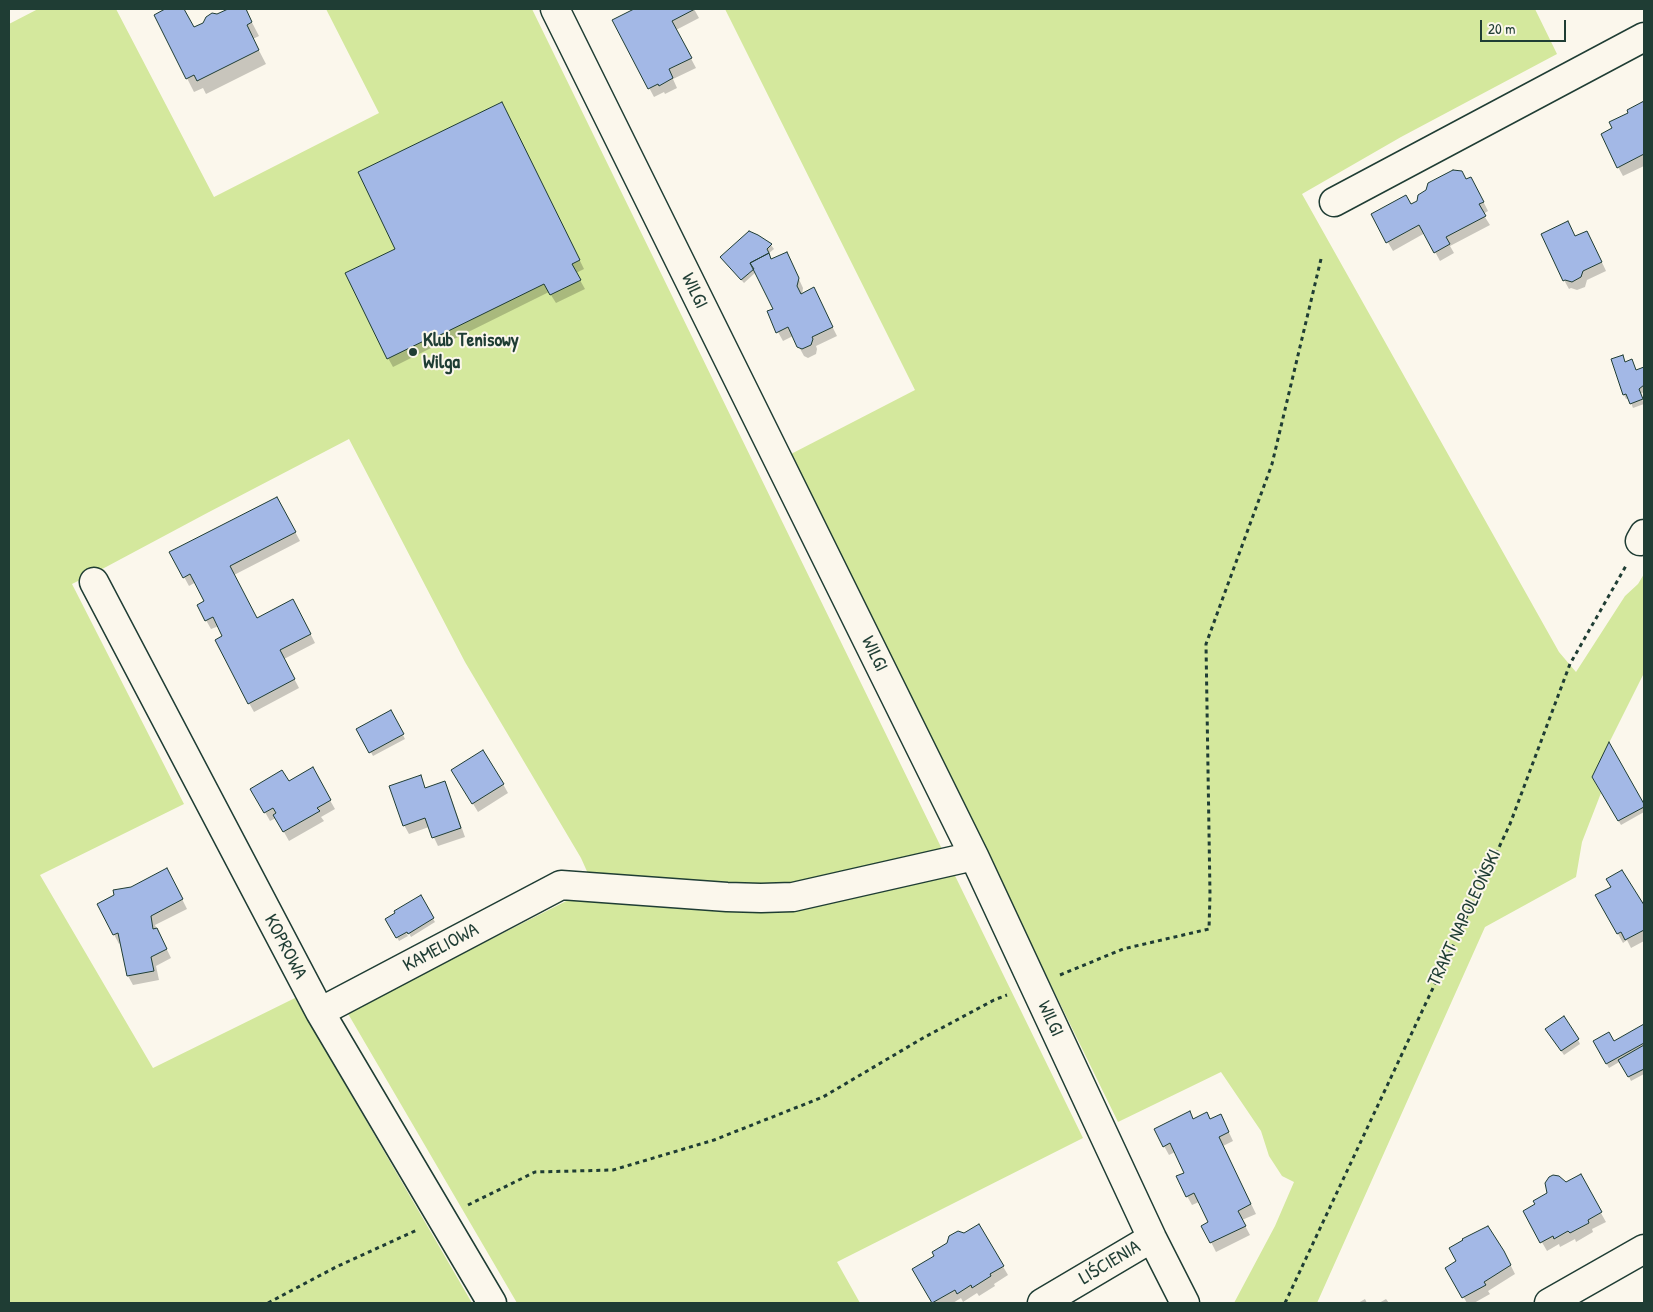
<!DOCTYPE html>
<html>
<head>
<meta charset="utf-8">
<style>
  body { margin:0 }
  #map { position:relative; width:1653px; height:1312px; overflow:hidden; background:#fbf7ec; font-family:"Patrick Hand",sans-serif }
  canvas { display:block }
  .frame { position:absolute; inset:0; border:10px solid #1f3d34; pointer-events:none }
  .scale { position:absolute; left:1480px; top:20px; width:86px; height:22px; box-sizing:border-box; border:2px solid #1f3d34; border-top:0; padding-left:6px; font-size:15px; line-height:18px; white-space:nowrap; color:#1f3d34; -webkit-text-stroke:4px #fbf7ec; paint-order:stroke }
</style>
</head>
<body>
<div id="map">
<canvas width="1653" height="1312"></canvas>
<div class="frame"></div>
<div class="scale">20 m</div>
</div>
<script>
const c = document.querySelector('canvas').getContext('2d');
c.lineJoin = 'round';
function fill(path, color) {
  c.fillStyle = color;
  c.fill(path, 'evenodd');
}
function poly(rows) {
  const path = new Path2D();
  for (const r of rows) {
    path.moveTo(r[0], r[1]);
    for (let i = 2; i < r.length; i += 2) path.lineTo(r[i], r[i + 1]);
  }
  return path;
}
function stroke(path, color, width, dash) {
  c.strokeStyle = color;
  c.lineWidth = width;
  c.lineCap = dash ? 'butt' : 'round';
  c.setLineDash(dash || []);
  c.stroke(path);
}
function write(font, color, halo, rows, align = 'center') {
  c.font = font + ' "Patrick Hand",sans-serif';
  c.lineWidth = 4;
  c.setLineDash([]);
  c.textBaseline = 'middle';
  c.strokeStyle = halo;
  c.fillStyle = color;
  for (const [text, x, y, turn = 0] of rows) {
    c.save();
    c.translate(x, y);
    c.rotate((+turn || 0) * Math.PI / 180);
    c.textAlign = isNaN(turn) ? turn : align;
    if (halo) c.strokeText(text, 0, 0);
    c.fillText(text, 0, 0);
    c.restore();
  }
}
fill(poly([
  [38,9,116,9,214,197,379,113,326,9,532,9,1083,1138,837,1262,860,1303,517,1303,347,1012,594,887,581,858,465,662,349,439,209,512,106,567,72,584,184,804,40,875,153,1068,295,998,472,1303,9,1303,9,24],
  [725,9,1535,9,1557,54,1401,137,1302,194,1559,652,1576,672,1625,596,1638,584,1644,574,1644,673,1592,777,1601,793,1582,842,1576,877,1485,927,1317,1303,1234,1303,1275,1226,1294,1182,1282,1176,1269,1156,1261,1131,1221,1072,1118,1122,791,454,915,390]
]), '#d4e89d');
fill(poly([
  [168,9,183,9,194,28,230,9,245,9,259,36,253,39,266,64,206,94,203,88,194,92,155,15],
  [637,9,694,9,699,18,676,30,696,68,673,79,677,88,665,94,664,92,654,97,613,20],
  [1644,103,1644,166,1623,176,1618,167,1630,113,1628,110],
  [507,112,584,269,576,273,585,289,556,303,549,292,440,346,439,344,393,367,388,358,397,250],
  [1466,181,1476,187,1488,211,1483,214,1490,225,1450,246,1454,253,1440,261,1425,233,1393,251,1372,215,1411,206],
  [758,236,771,245,774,249,768,254,771,260,791,262,803,288,802,295,818,298,837,336,816,346,817,349,816,354,808,358,804,356,793,336,783,341,778,332,774,309,756,272,744,283,724,261],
  [1576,238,1592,241,1606,271,1587,280,1585,287,1577,290,1571,288,1569,289,1564,280],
  [1622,357,1625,363,1636,371,1644,369,1644,392,1640,394,1644,404,1633,408,1629,398,1626,399,1624,395],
  [282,507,300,541,234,575,257,619,298,609,315,643,284,659,299,688,254,712,249,703,219,626,211,629,198,606,206,602,196,582,189,586,171,553],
  [391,712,405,739,373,756,358,729],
  [1609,745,1644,807,1644,812,1621,825,1593,777],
  [312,769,335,809,321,817,324,821,289,841,276,818,270,821,252,789,288,783],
  [420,777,426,789,444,783,449,792,465,837,438,846,429,827,409,834,404,825],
  [458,779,503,784,508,793,478,812],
  [1622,871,1644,908,1644,941,1631,948,1627,940,1623,943,1597,896,1613,887],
  [172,879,187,909,155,925,171,958,156,966,159,980,133,985,128,976,121,942,119,944,99,905],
  [420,897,435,922,411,937,406,928,404,929,408,936,399,941,387,919],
  [1644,1025,1644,1074,1631,1081,1621,1061,1609,1068,1594,1041,1613,1043],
  [1549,1033,1578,1040,1580,1044,1564,1055],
  [1190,1113,1194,1120,1210,1120,1225,1124,1233,1141,1223,1146,1256,1214,1242,1220,1250,1235,1216,1252,1203,1226,1210,1223,1199,1202,1192,1205,1187,1196,1186,1173,1175,1152,1169,1155,1164,1146],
  [1580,1176,1606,1222,1592,1229,1593,1232,1576,1242,1575,1239,1560,1247,1559,1244,1547,1251,1524,1211],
  [979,1226,1008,1275,994,1284,995,1286,979,1296,977,1293,963,1302,961,1298,953,1303,934,1303,914,1270,936,1257,965,1235],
  [1509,1262,1515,1274,1488,1291,1490,1294,1474,1303,1467,1303,1446,1268],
  [1365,1299,1367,1303,1358,1303],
  [1386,1299,1389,1303,1379,1303]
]), '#0003');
const building = poly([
  [165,9,184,9,194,27,203,23,206,17,212,13,217,14,228,9,246,9,252,22,247,25,259,50,197,81,194,75,186,79,154,15,165,9],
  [634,9,695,9,672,21,692,58,669,69,673,78,659,86,658,84,648,89,612,20,634,9],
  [1644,101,1644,154,1617,168,1601,134,1612,128,1609,122,1628,113,1627,110,1644,101],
  [502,102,580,260,572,264,581,280,550,295,544,284,434,338,434,336,387,359,345,273,395,249,358,172,502,102],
  [1453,170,1462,171,1466,179,1471,177,1484,202,1479,204,1486,216,1446,237,1450,244,1434,253,1419,225,1386,243,1371,214,1406,195,1411,204,1417,201,1418,195,1426,190,1428,183,1453,170],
  [1568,221,1575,236,1587,231,1602,262,1583,271,1581,277,1572,282,1565,280,1563,281,1541,234,1568,221],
  [749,231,758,235,772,244,767,249,769,253,750,263,754,269,741,280,720,257,749,231],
  [787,252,799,278,797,286,801,294,814,287,833,327,812,337,813,339,811,345,802,349,797,347,788,327,776,333,767,311,773,309,750,263,769,253,771,259,787,252],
  [1623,355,1625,362,1632,359,1636,370,1644,367,1644,385,1639,389,1643,399,1630,404,1626,394,1623,395,1611,359,1623,355],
  [277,497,296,532,230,566,257,618,293,599,311,634,280,650,295,679,248,704,215,640,222,636,213,617,205,621,197,605,204,601,190,574,183,578,169,552,277,497],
  [391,710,404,734,369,753,356,729,391,710],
  [1609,742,1644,804,1644,807,1618,821,1592,777,1609,742],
  [483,750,504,784,472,804,451,770,483,750],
  [313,767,331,800,317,808,320,811,283,832,273,815,276,813,273,808,264,813,250,789,282,770,289,781,313,767],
  [421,775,425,788,445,781,461,828,432,838,425,818,403,826,389,786,421,775],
  [167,868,183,899,151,916,153,929,157,928,167,949,151,957,154,971,127,976,118,933,113,935,97,904,114,895,113,890,131,887,167,868],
  [1622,870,1644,905,1644,930,1625,940,1621,932,1617,934,1595,895,1611,887,1606,879,1622,870],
  [421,895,434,918,408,934,407,932,396,938,385,919,395,913,394,911,421,895],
  [1564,1016,1579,1039,1561,1051,1545,1029,1564,1016],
  [1644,1024,1644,1043,1606,1064,1593,1041,1609,1032,1614,1041,1644,1024],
  [1644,1045,1644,1069,1628,1077,1618,1060,1644,1045],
  [1190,1111,1193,1119,1207,1112,1210,1119,1221,1114,1229,1132,1219,1137,1251,1204,1238,1211,1246,1226,1210,1243,1201,1226,1208,1222,1194,1193,1186,1197,1176,1176,1184,1173,1170,1143,1163,1147,1154,1129,1190,1111],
  [1581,1174,1602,1212,1588,1220,1589,1223,1570,1233,1568,1231,1554,1239,1553,1236,1540,1243,1523,1211,1535,1204,1533,1201,1547,1193,1545,1183,1549,1177,1553,1175,1559,1176,1566,1182,1581,1174],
  [979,1224,1004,1266,990,1274,991,1276,972,1288,971,1285,957,1294,955,1290,932,1303,912,1269,934,1256,932,1252,947,1243,949,1236,958,1231,964,1233,979,1224],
  [1488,1226,1504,1251,1511,1265,1484,1282,1486,1285,1462,1298,1445,1268,1456,1261,1449,1248,1463,1240,1462,1239,1488,1226]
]);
fill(building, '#a3b8e6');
stroke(building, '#1f3d34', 1);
const minor = poly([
  [555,9,974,856,1152,1238,1185,1303],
  [1334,202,1644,37],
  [1640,541,1644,534],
  [94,582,320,1012,492,1303],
  [320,1012,561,885,727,897,761,898,793,897,974,856],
  [1042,1303,1152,1238],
  [1549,1303,1644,1249]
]);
stroke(minor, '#1f3d34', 31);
stroke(poly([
  [1060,975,1123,949,1209,929,1210,895,1206,644,1272,464,1321,259],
  [468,1205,535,1172,613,1170,714,1140,823,1097,923,1038,994,1000,1007,995],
  [268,1303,336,1267,417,1230],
  [1285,1303,1510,824,1570,664,1627,564]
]), '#1f3d34', 3, [4, 4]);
stroke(minor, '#fbf7ec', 28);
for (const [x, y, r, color] of [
  [413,352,5,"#1f3d34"]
]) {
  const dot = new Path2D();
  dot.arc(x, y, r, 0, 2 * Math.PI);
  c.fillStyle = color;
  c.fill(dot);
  stroke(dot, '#fbf7ec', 2);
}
write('19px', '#1f3d34', '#fbf7ec', [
  ["WILGI",694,291,64],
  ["WILGI",874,654,64],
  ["TRAKT NAPOLEOŃSKI",1465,918,-65],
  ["KOPROWA",285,947,62],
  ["KAMELIOWA",441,948,-28],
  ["WILGI",1050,1019,65],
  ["LIŚCIENIA",1110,1263,-31]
]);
write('bold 19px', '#1f3d34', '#fbf7ec', [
  ["Klub Tenisowy",423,341],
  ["Wilga",423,363]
], 'left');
</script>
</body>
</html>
